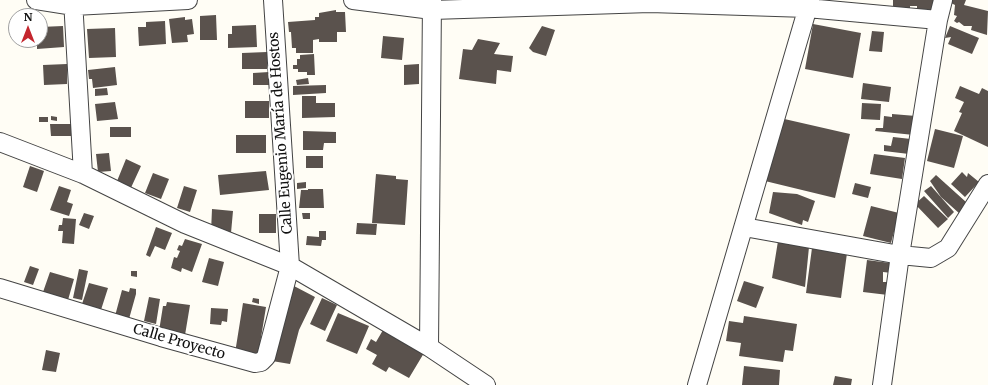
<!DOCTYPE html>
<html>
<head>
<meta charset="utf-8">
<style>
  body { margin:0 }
  #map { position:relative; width:988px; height:385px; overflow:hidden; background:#fffdf5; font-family:Merriweather,serif }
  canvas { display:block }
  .north { position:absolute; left:8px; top:8px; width:40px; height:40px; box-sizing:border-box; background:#fff; border:1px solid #a0a0a0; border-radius:50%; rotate:0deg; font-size:11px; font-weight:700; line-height:16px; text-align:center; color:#111 }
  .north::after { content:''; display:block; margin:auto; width:14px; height:18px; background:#c4262e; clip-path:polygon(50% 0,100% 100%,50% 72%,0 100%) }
</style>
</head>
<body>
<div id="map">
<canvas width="988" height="385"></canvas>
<div class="north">N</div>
</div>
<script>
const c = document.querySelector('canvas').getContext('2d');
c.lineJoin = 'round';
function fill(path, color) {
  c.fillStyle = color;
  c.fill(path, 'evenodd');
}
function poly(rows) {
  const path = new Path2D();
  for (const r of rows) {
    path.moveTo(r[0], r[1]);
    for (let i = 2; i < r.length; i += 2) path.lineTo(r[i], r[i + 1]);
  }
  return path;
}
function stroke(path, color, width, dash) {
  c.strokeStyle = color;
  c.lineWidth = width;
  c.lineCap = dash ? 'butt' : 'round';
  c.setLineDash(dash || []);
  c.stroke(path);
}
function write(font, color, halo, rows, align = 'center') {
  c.font = font + ' Merriweather,serif';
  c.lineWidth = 4;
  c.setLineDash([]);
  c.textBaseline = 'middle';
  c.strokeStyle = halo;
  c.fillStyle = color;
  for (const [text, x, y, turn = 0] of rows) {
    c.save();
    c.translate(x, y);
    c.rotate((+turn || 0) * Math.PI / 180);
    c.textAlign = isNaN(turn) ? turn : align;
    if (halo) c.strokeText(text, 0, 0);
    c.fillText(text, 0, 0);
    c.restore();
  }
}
fill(poly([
  [893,0,938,0,933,13,917,13,917,6,910,6,910,11,893,11],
  [952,0,966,0,964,5,988,11,987,35,971,30,972,26,964,26,959,22,957,23,954,21,957,16,954,15,955,5,951,3],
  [336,10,336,12,345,12,346,32,337,32,337,42,319,42,319,39,313,40,313,53,296,53,296,48,292,48,291,32,289,32,288,22,315,20,315,17,319,17,319,13],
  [25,13,37,14,37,16,25,16],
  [216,15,217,40,200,40,200,16],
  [185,17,185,20,192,19,194,34,187,35,188,42,172,43,169,19],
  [165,21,166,44,139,46,138,27,146,27,146,22],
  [813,24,861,33,853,78,805,69],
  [256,25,257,47,228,48,228,34,232,34,232,26],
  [63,26,64,47,37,49,37,40,40,40,40,27],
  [542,26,555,30,546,56,533,52,529,48],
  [950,26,979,38,972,54,948,44,951,37,945,38],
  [115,28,116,57,89,58,87,29],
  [872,31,884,32,882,52,869,51],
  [383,36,404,38,402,60,381,58],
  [478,39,500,43,494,54,513,56,511,72,497,70,496,84,459,79,463,49,472,50],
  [267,52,267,69,242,69,242,53],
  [314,54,315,75,307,75,307,72,298,72,298,69,293,69,293,65,297,65,297,59,300,59,300,55],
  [67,64,67,84,44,85,43,65],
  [419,64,419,84,404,85,404,65],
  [115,67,117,85,93,88,92,79,89,79,88,70],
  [269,72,270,85,253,85,253,73],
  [308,78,309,84,297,85,296,80],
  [863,83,891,87,889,102,861,99],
  [326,85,326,93,293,95,293,86],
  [960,86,979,94,982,88,988,91,988,147,954,131,962,113,959,112,964,102,955,98],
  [107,88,108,95,95,96,95,89],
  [302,96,316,96,316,103,335,103,335,117,302,118],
  [245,101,269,101,269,118,245,118],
  [115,102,118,119,97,121,95,104],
  [862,103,881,104,880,120,861,119],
  [892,114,916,116,914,135,875,131,876,128,883,128,884,116,892,117],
  [51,116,57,117,57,121,51,120],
  [39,117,48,117,48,122,39,122],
  [780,118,850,134,835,198,765,181],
  [50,124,74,124,74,136,51,136],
  [110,127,131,127,131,137,110,137],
  [935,129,963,136,954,168,927,161],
  [303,131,336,132,336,143,324,143,323,150,303,150],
  [236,135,266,135,266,153,236,153],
  [893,137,911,139,909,154,884,151,884,145,891,146],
  [109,153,111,171,98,172,96,154],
  [874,154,905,158,902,179,870,174],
  [306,156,323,156,323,168,306,168],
  [126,159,141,166,129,192,115,186],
  [30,166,44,171,37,192,23,187],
  [266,171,269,190,220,195,218,175],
  [962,172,967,177,968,173,979,182,965,197,951,184],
  [153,173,169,179,161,199,145,193],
  [376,174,396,176,396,179,408,180,405,225,372,223],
  [936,175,966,202,960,214,941,197,930,181],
  [306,182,306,188,297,189,297,183],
  [855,183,871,187,868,198,852,194],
  [59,186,71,190,67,202,73,204,69,216,50,210],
  [184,186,197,190,190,212,177,208],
  [931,186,954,212,948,218,924,191],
  [308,189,323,189,324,208,299,208,301,190,308,190],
  [773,192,797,194,815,201,808,222,803,220,802,225,769,213],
  [924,196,948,219,938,228,915,204],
  [871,206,899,213,891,243,863,236],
  [212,209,233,211,231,233,211,232],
  [84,213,94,216,89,229,79,225],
  [302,213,310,213,310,219,303,219],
  [259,214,276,214,276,233,259,233],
  [63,218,76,219,74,244,62,243,63,231,58,231,59,225,62,225],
  [357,223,377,224,376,235,356,234],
  [156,227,172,233,165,250,155,246,150,257,146,255],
  [319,231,326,231,326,240,322,240,321,246,306,245,307,236,319,237],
  [185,239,202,244,192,272,182,268,181,272,171,268,174,257,177,258,180,251,177,250,179,245,182,246],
  [778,241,809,247,805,287,772,278],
  [812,248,847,253,841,298,806,293],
  [209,258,224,262,218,286,202,282],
  [867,260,890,263,892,273,883,272,883,282,889,282,888,295,863,292],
  [30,266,39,269,33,285,24,282],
  [79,269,88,271,82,300,73,298],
  [131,271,137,271,137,277,131,276],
  [50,272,74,279,68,300,43,292],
  [744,281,764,287,756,308,737,301],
  [89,283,108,288,100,313,81,307],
  [294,286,315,297,299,330,290,364,272,361],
  [130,288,136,289,136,294,129,319,115,316,122,290,129,292],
  [149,297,160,299,156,324,144,321],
  [253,298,259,299,259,304,252,302],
  [322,298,337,305,325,331,310,324],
  [167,302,190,305,185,335,159,331,163,306,166,306],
  [243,303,266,307,258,356,235,353],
  [211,308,228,309,227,322,222,321,221,325,210,324],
  [338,313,369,326,357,354,326,341],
  [744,316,797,324,793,351,785,350,783,362,739,356,741,343,726,341,729,321,743,323],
  [383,330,424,353,409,378,389,367,386,372,372,364,377,355,366,349,371,339,376,342],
  [46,350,60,353,56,372,42,370],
  [744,366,780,370,779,385,742,385],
  [835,376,852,379,851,385,833,385]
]), '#5a524d');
const street = poly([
  [36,0,74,6,188,0],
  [73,0,83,174],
  [353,0,432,10,650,3,807,8,938,20],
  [0,142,83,174,185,224,290,266,429,347,486,385],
  [744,227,900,255,931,258,948,248,988,184],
  [0,288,161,337,255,363,261,362,266,357,290,266,273,0],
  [429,347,432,0],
  [697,385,810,0],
  [882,385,900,255,938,20,943,0]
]);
stroke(street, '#444', 20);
stroke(street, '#fff', 18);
write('14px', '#111', '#fff', [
  ["Calle Eugenio María de Hostos",281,133,-94],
  ["Calle Proyecto",179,342,16]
]);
</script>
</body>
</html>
